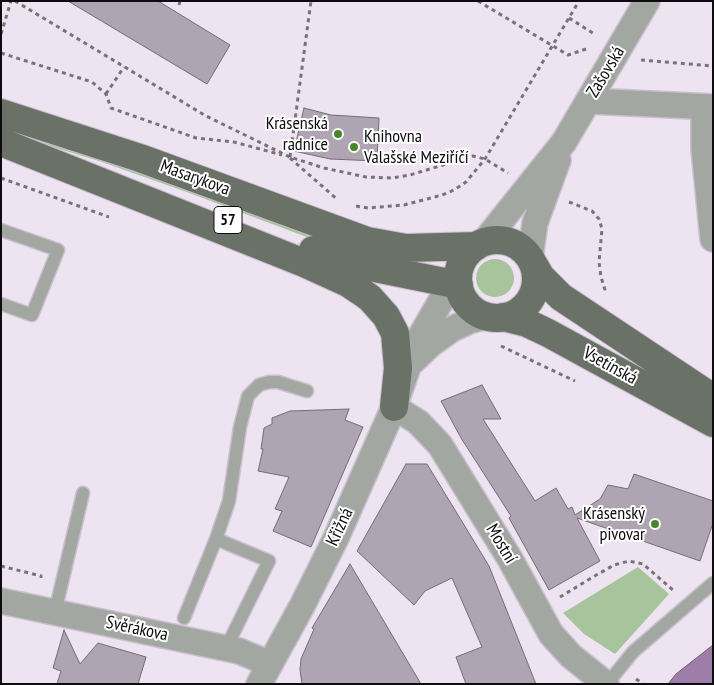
<!DOCTYPE html>
<html>
<head>
<meta charset="utf-8">
<style>
  body { margin:0 }
  #map { position:relative; width:714px; height:685px; overflow:hidden; background:#eee3f1; font-family:"PT Sans Narrow",sans-serif }
  canvas { display:block }
  .frame { position:absolute; inset:0; border:2px solid #0e0b0f; pointer-events:none }
</style>
</head>
<body>
<div id="map">
<canvas width="714" height="685"></canvas>
<div class="frame"></div>
</div>
<script>
const c = document.querySelector('canvas').getContext('2d');
c.lineJoin = 'round';
function fill(path, color) {
  c.fillStyle = color;
  c.fill(path, 'evenodd');
}
function poly(rows) {
  const path = new Path2D();
  for (const r of rows) {
    if (r.length === 3) {
      path.moveTo(r[0] + r[2], r[1]);
      path.arc(r[0], r[1], r[2], 0, 2 * Math.PI);
      continue;
    }
    path.moveTo(r[0], r[1]);
    for (let i = 2; i < r.length; i += 2) path.lineTo(r[i], r[i + 1]);
  }
  return path;
}
function stroke(path, color, width, dash) {
  c.strokeStyle = color;
  c.lineWidth = width;
  c.lineCap = dash ? 'butt' : 'round';
  c.setLineDash(dash || []);
  c.stroke(path);
}
function write(font, color, halo, rows, align = 'center') {
  c.font = font + ' "PT Sans Narrow",sans-serif';
  c.lineWidth = 4;
  c.setLineDash([]);
  c.textBaseline = 'middle';
  c.strokeStyle = halo;
  c.fillStyle = color;
  for (const [text, x, y, turn = 0] of rows) {
    c.save();
    c.translate(x, y);
    c.rotate((+turn || 0) * Math.PI / 180);
    c.textAlign = isNaN(turn) ? turn : align;
    if (halo) c.strokeText(text, 0, 0);
    c.fillText(text, 0, 0);
    c.restore();
  }
}
fill(poly([
  [1,121,323,235,320,242,184,191,102,162,1,131],
  [495,278,19],
  [638,567,669,594,615,654,584,634,563,613]
]), '#a7c49c');
const water = poly([
  [713,645,713,684,668,684,676,674,713,645]
]);
fill(water, '#9e7ea8');
stroke(water, '#735c7a', 1);
const building = poly([
  [68,1,158,1,230,45,207,84,68,1],
  [304,108,331,115,379,118,377,161,330,159,294,151,304,108],
  [482,385,501,419,483,419,535,501,556,488,568,509,572,507,575,515,600,499,608,485,628,489,634,474,713,501,713,523,700,561,577,518,600,561,549,590,509,518,511,516,461,438,441,401,482,385],
  [349,409,345,420,363,427,311,547,273,531,282,511,275,509,289,477,258,471,263,449,261,449,264,428,272,424,272,418,290,411,349,409],
  [406,464,427,464,489,566,536,684,466,684,456,657,482,647,452,578,425,591,414,605,357,551,406,464],
  [350,564,421,684,302,684,300,670,301,659,314,629,312,628,350,564],
  [64,630,80,664,98,643,146,657,138,684,57,684,61,671,53,668,64,630]
]);
fill(building, '#afa5b2');
stroke(building, '#756c78', 1);
const lane = poly([
  [1,230,58,250,32,315,1,304],
  [216,539,229,501,240,427,248,396,259,385,269,382,278,382,307,391],
  [55,612,83,493],
  [184,618,216,539,269,561,226,648],
  [607,684,633,652,713,583]
]);
const street = poly([
  [589,101,713,107],
  [704,107,704,149,713,239],
  [484,242,564,142,647,1],
  [530,258,535,223,558,160],
  [413,361,431,344,452,329,469,321,488,316],
  [394,407,418,422,440,445,510,559,551,634,571,656,606,684],
  [1,601,239,651,270,664],
  [259,684,302,606,336,538,394,407,416,344,442,299,448,293,460,287]
]);
const primary = poly([
  [1,113,140,158,367,241,406,248,477,246],
  [1,142,304,263,348,283,360,291,370,298,386,316,395,333,398,368,394,407],
  [497,279,39],
  [313,250,370,267,459,285],
  [534,265,541,277,561,297,713,398],
  [503,317,527,323,548,333,713,423]
]);
stroke(lane, '#cac0cd', 15);
stroke(street, '#cac0cd', 28);
stroke(primary, '#cac0cd', 30);
stroke(poly([
  [15,1,206,116,290,157,324,168,366,177,392,178,410,175,473,156,485,159,508,173],
  [478,1,568,55,589,48],
  [179,5,180,1],
  [569,18,596,35],
  [1,34,11,1],
  [1,53,92,82,106,94,111,108,196,138,234,142,282,155],
  [641,60,713,66],
  [106,94,124,67],
  [290,157,311,1],
  [290,158,338,200],
  [1,178,109,217],
  [569,202,592,211,599,219,602,229,599,262,601,277,606,293],
  [356,206,368,208,404,205,442,195,454,190,466,182,485,159,579,1],
  [501,346,575,381],
  [1,566,41,576,41,578],
  [560,597,593,577,614,565,629,561,643,564,674,591],
  [636,679,643,684]
]), '#79727b', 3, [4, 4]);
stroke(lane, '#a3a7a1', 12);
stroke(street, '#a3a7a1', 25);
stroke(primary, '#6a7268', 28);
for (const [x, y, r, color] of [
  [338,134,5,"#478729"],
  [354,147,5,"#478729"],
  [655,524,5,"#478729"]
]) {
  const dot = new Path2D();
  dot.arc(x, y, r, 0, 2 * Math.PI);
  c.fillStyle = color;
  c.fill(dot);
  stroke(dot, '#fff', 2);
}
for (const [x, y, w] of [
  [228,220,28]
]) {
  const box = new Path2D();
  box.roundRect(x - w / 2, y - 13.5, w, 27, 4);
  c.fillStyle = '#fff';
  c.fill(box);
  stroke(box, '#0e0b0f', 1);
}
write('bold 16px', '#0e0b0f', null, [
  ["57",228,220]
]);
write('18px', '#0e0b0f', '#fff', [
  ["Zašovská",606,72,-59],
  ["Masarykova",195,178,20],
  ["Vsetínská",610,366,29],
  ["Křižná",340,527,-65],
  ["Mostní",501,544,59],
  ["Svěrákova",137,629,12]
]);
write('18px', '#0e0b0f', '#fff', [
  ["Krásenská",328,124],
  ["radnice",328,145],
  ["Knihovna",364,137,"left"],
  ["Valašské Meziříčí",364,158,"left"],
  ["Krásenský",645,514],
  ["pivovar",645,535]
], 'right');
</script>
</body>
</html>
